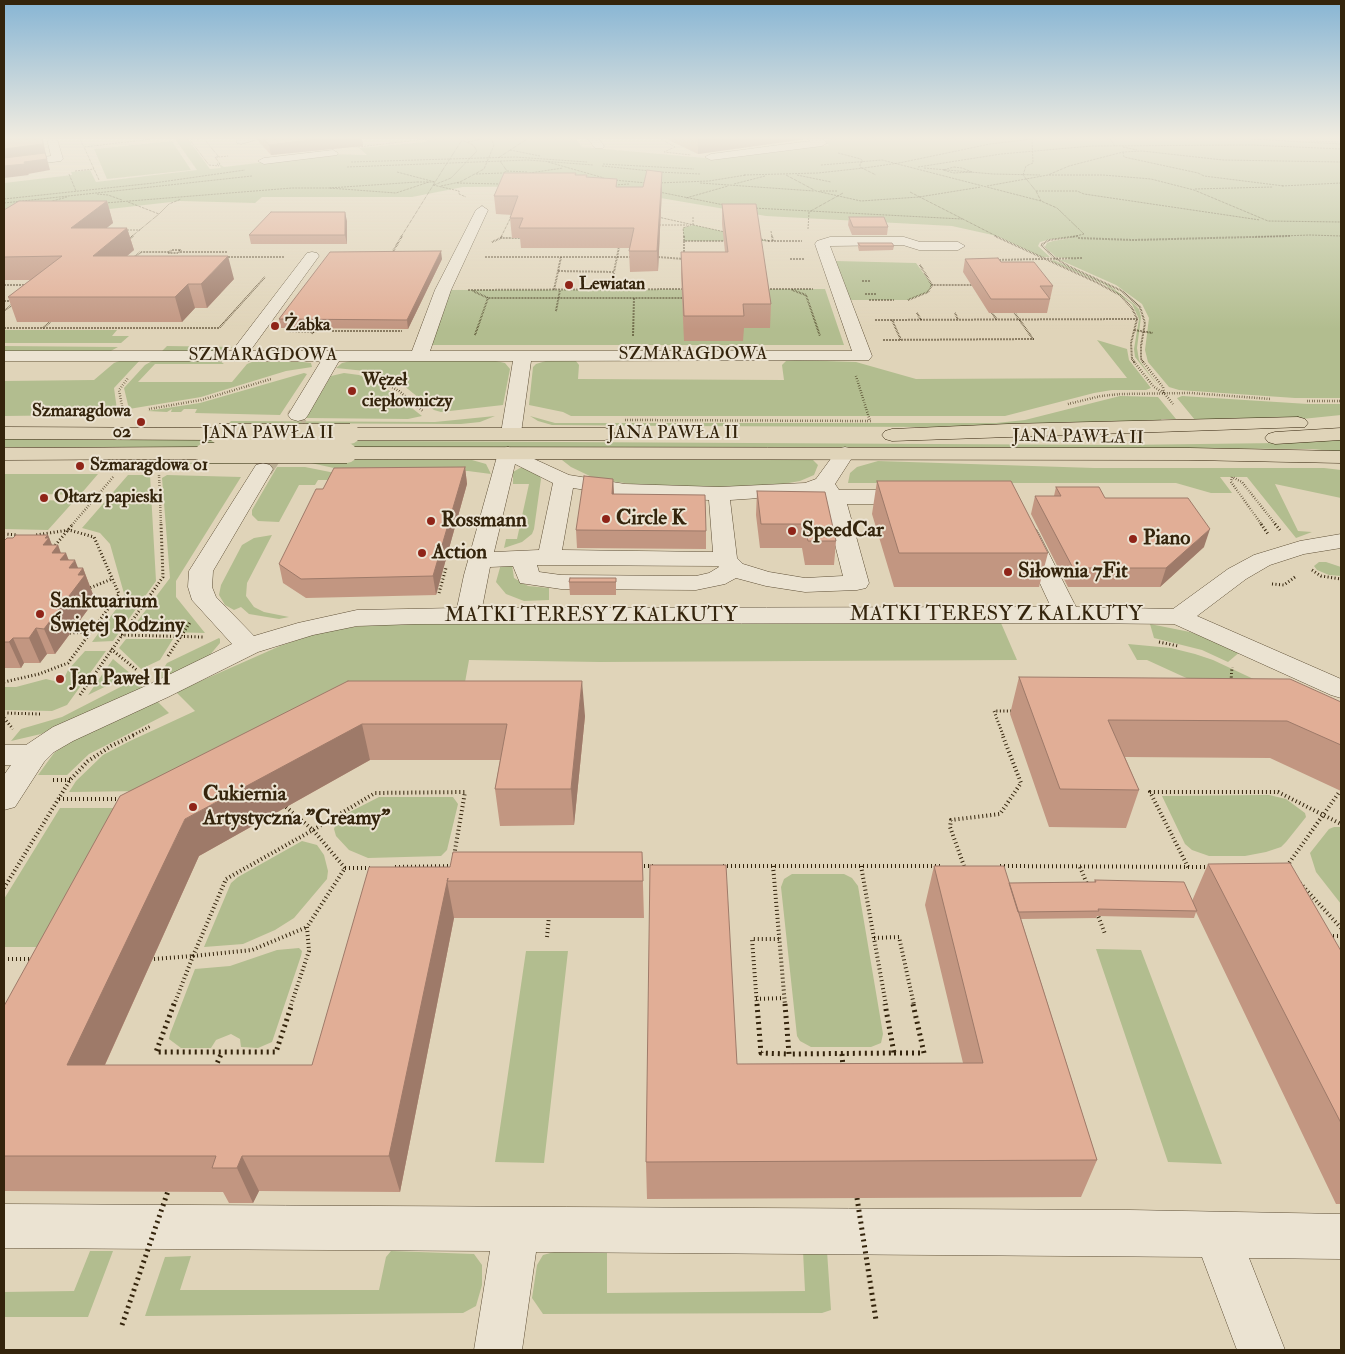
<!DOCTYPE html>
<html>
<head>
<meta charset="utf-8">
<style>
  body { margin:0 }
  #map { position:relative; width:1345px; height:1354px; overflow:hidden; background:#e0d4b9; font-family:"IM FELL Double Pica",serif }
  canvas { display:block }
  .frame { position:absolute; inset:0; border:5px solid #34240c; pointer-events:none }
</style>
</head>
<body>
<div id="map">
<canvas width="1345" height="1354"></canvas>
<div class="frame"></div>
</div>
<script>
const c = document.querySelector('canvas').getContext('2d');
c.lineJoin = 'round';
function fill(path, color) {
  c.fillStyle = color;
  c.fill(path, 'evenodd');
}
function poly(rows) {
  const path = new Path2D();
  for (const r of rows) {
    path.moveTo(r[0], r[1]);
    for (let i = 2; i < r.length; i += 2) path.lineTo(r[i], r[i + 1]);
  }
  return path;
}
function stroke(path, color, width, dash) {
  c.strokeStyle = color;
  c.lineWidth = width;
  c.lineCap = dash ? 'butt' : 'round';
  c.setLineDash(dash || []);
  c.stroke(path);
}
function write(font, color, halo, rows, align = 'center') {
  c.font = font + ' "IM FELL Double Pica",serif';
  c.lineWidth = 4;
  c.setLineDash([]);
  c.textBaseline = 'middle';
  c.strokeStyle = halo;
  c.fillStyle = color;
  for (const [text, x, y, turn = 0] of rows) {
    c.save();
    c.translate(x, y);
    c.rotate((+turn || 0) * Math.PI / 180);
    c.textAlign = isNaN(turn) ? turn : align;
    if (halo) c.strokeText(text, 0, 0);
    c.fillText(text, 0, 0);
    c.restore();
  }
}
fill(poly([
  [175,139,188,139,210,169,221,168,219,164,224,167,332,154,367,155,359,148,425,142,429,139,576,139,582,147,717,159,829,145,822,141,832,139,1341,139,1341,398,1295,398,1179,390,1169,387,1148,362,1145,350,1149,318,1142,304,1116,285,1060,260,1073,259,1056,257,1045,247,1047,243,1053,241,1071,238,1051,239,1040,242,1038,246,1050,257,1042,257,997,236,952,226,766,216,590,186,463,187,412,197,262,197,255,203,180,201,4,221,4,183,72,175,71,172,90,170,96,182,197,170],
  [172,141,191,170,107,179,94,149],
  [693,225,769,241,684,241,683,228],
  [1054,260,1110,286,1134,304,1139,309,1141,317,1137,348,1139,360,1159,387,1135,357,1134,349,1139,319,1132,304,1104,284,1051,261],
  [836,261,916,263,932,285,928,292,908,300,847,300],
  [825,289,844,345,423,345,443,290],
  [4,330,117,330,112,336,129,336,121,343,4,343],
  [1097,340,1127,349,1129,360,1151,388,1146,390,1112,390,1094,393,1005,416,571,416,563,412,529,405,533,367,536,364,549,360,576,361,579,365,578,379,784,380,782,365,786,361,795,360,856,362,916,379,1127,378],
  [4,346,118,347,109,352,4,351],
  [167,346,234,347,212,352,161,352],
  [141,359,114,388,117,410,84,415,4,416,4,381,94,380,114,363,122,360],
  [355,360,496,361,505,363,510,369,503,405,441,412,434,410,398,381,365,371,336,368,342,363],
  [152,361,220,361,224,364,155,364,138,382,232,382,247,364,252,362,303,362,311,363,312,367,286,371,201,397,129,409,124,388,145,365],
  [304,373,307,374,280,415,195,413,197,409,184,409,181,412,171,412,172,409,167,412,147,411,200,403],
  [344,373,359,375,371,380,390,391,422,416,408,419,306,418,331,376],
  [1120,396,1158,397,1176,419,1161,419,1163,423,931,427,673,426,552,425,538,421,530,416,555,423,996,423,1025,420],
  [1182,396,1308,404,1341,404,1341,415,1302,419,1195,420,1177,398],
  [495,416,480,422,461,424,229,423,231,421,435,422],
  [4,439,1121,445,1279,443,1341,439,1341,452,1312,449,1107,448,4,447],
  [235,459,472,460,486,464,491,474,468,471,352,472,311,463,176,464],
  [562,460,813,460,818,465,814,475,800,481,783,484,682,491,596,479,571,467],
  [878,461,1094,468,1324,468,1341,470,1341,498,1275,484,1298,531,1312,532,1296,538,1247,477,1220,477,1232,493,1211,493,1176,483,848,483,850,473,857,467],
  [277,467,305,467,335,473,336,480,318,480,315,485,299,485,279,522,258,521,252,515,252,510],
  [526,467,539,474,541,479,534,529,532,534,522,542,504,548,506,539,517,539,529,484,513,484,513,472,520,468],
  [4,474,98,474,80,495,44,494,38,500,74,501,48,530,4,529],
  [128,475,150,475,156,581,113,641,92,642,125,597,110,544,100,533,82,528],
  [167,475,241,477,176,581,176,597,205,633,130,631,170,578,162,478],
  [272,535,247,583,246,596,254,607,264,612,289,617,279,619,249,614,241,607,234,610,225,605,219,595,221,585,242,545,254,538],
  [1319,562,1326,562,1341,567,1341,576,1329,575,1317,570,1314,566],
  [501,564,512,565,514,578,528,586,549,588,549,600,524,601,506,594,496,582],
  [1001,623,1017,660,600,662,469,660,459,716,144,791,69,792,76,781,103,755,130,741,195,711,176,692,280,646,312,635,344,628,383,624],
  [1150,624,1190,632,1241,651,1228,662,1202,650,1154,638],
  [219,638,220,639,220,643,209,656,162,680,158,677,167,663],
  [126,639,173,639,160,660,141,669,119,648],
  [1128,644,1171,648,1195,654,1213,660,1341,720,1217,692,1147,660,1137,660],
  [85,651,106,651,67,705,52,711,4,710,4,687,16,687,46,679,62,683,68,670],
  [113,659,131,674,88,695],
  [134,680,143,688,41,734,11,741,21,729,62,717],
  [157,701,169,713,89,754,67,775,38,775,54,753,73,740],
  [1269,795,1286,799,1305,813,1306,817,1286,842,1281,847,1266,852,1245,856,1209,856,1192,850,1185,844,1162,796],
  [379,797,453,797,458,804,447,850,441,856,368,858,349,850,336,836,334,829,338,818],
  [60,808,142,808,69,947,4,947,4,899],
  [1334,827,1341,827,1341,904,1316,872,1310,853,1329,829],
  [302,841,317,845,324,855,328,871,327,879,294,918,275,930,243,944,204,947,231,883,238,877],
  [792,874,844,874,852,878,858,886,883,1034,881,1043,871,1047,811,1047,800,1041,797,1036,781,887,784,879],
  [299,948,302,951,301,956,272,1042,258,1048,241,1047,240,1039,231,1034,216,1040,211,1048,181,1048,169,1039,170,1034,195,969,230,966,277,950],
  [1096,949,1141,950,1222,1164,1168,1162],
  [526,951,568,951,544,1163,495,1162],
  [90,1251,113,1251,88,1317,4,1317,4,1292,74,1291],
  [391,1251,474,1254,482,1265,482,1285,476,1306,463,1313,145,1316,165,1257,191,1256,180,1290,379,1290,386,1257],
  [803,1251,827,1251,831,1310,822,1313,543,1314,532,1298,537,1265,543,1255,554,1252,607,1252,607,1293,805,1291]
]), '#b2bd8f');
stroke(poly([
  [263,469,298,415]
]), '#beb196', 20, [20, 10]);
const minor = poly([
  [47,139,57,139,63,159,61,161,4,168,4,162,51,156,47,139],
  [237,139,259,139,241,144,237,143,237,139],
  [588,139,599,139,604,146,603,148,595,148,588,139],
  [808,139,823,139,827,143,822,146,711,160,705,157,711,154,810,141,808,139],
  [333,150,338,153,337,155,264,164,258,161,264,158,333,150],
  [482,206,488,210,451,290,430,351,852,351,815,244,817,241,830,237,904,237,920,242,958,242,965,246,958,250,919,250,903,245,830,246,872,356,869,360,531,361,521,433,518,437,511,439,504,437,501,433,513,361,339,361,308,415,305,419,298,421,291,419,288,415,321,361,4,361,4,351,232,351,307,253,312,252,317,253,319,256,250,351,412,351,435,290,476,210,482,206],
  [508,447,569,475,625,484,719,487,805,483,816,479,838,449,845,447,852,449,855,453,835,484,839,490,913,490,921,492,924,497,921,502,913,504,847,504,869,583,866,588,857,590,805,592,766,586,736,578,725,584,696,590,561,589,520,583,513,566,490,567,482,608,1051,607,1017,534,1020,529,1028,527,1036,529,1039,534,1076,607,1173,609,1228,569,1254,555,1300,541,1341,534,1341,548,1304,554,1270,565,1246,579,1197,616,1341,679,1341,698,1331,695,1174,624,1067,623,416,624,357,626,313,635,258,652,168,697,73,741,54,752,44,762,15,807,4,810,4,775,11,765,4,765,4,745,26,745,53,727,148,685,232,644,192,600,188,587,189,571,256,465,263,463,270,465,273,469,213,571,212,587,216,597,254,636,298,623,357,610,457,608,464,575,498,453,501,449,508,447],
  [515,464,553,483,539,550,494,552,515,464],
  [573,488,625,496,709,500,713,552,562,550,573,488],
  [818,492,824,501,843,576,805,578,769,572,743,564,737,558,730,500,805,495,818,492],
  [537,565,718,566,719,567,709,573,696,576,561,575,539,572,537,565],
  [4,1204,1130,1210,1341,1214,1341,1259,1249,1258,1285,1350,1237,1350,1202,1257,536,1252,522,1350,474,1350,490,1251,4,1248,4,1204]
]);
const major = poly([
  [1298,417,1305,419,1308,423,1305,427,892,441,885,439,882,435,885,431,892,429,1008,424,1298,417],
  [4,427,219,428,226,430,229,434,226,438,219,440,4,439,4,427],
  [350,428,605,428,612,430,615,434,612,438,605,440,350,440,343,438,340,434,343,430,350,428],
  [1341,428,1341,440,1275,444,1268,442,1265,438,1268,434,1275,432,1341,428],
  [205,447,212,449,215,453,212,457,205,459,4,460,4,448,205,447],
  [347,447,1189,448,1341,451,1341,463,1189,460,347,459,340,457,337,453,340,449,347,447]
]);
stroke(minor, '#5f5037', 1);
stroke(major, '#34240c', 1);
stroke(poly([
  [80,139,84,147],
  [193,139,190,140,209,165,219,166,217,164,220,164,215,157,219,157],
  [197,139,199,139],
  [204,139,219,157,228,156],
  [661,139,675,147,664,152,691,155],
  [1110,139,1115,146],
  [1251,139,1341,144],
  [1310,141,1338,142],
  [468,142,482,139],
  [358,147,427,139],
  [1123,147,1137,150],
  [510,150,540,156],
  [1123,152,1124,157,1198,173,1204,176,1284,186],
  [838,153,861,159,863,162,860,163,860,167,876,175],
  [453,154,462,140],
  [498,158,527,139],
  [500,161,507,171,503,173,507,174],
  [351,162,515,157,587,162],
  [548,162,604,178],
  [603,164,694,169],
  [821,165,882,160,1041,201,1057,208,1084,234,1072,237],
  [602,166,651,171],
  [347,167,528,160,593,165],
  [918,167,1001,154,1092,146,1251,145,1341,149],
  [954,167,962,168,972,172,954,173,943,170,954,167],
  [924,168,993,174,1040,175],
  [75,171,94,169],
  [507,171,527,172],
  [397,172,435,182,429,182],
  [659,172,700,174],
  [69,174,76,191],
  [476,174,503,173],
  [523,174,563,168],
  [744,175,818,173,864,168,899,163,990,144,1032,139,1033,163,1026,166,1023,175,1036,191,1041,201],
  [786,175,816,191,861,201,919,197,981,187],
  [797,175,831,182],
  [1049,175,1103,175,1151,179,1194,190,1268,221,1341,222],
  [99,180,84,147,152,139],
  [613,180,647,183],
  [417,182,429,182,396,193,329,188,417,182],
  [457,183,501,184],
  [658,183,709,181,746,175],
  [700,183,814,191],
  [734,184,765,176],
  [433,185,459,191,459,194,466,197],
  [434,185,451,178,477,151,473,145,462,140],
  [615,185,629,184],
  [441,186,460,182,484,169,494,145,491,139],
  [987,186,1048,175,1069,166,1123,152,1142,151,1223,160,1341,162],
  [1282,186,1341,183],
  [1195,189,1273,187],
  [820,191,837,191],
  [1036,191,1077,191,1084,194,1260,220],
  [659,192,724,205],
  [910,192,998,237],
  [97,194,108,195,122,200],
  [686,198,728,186],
  [4,199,154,183,245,170],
  [49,202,67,197],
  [128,202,159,214,131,237],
  [4,203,252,176],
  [105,203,292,188,329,188],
  [753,208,962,219],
  [159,214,169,204,181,199],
  [658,217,725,232],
  [693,217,693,225],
  [656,225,687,225],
  [808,229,809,212,843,193],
  [124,230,140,230],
  [771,231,772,237],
  [401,237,442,171],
  [501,237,512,215],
  [684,237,683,228,691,225],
  [1255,237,1310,235,1341,236]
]), '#34240c', 1, [0.5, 1]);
stroke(poly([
  [684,236,684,241],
  [772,236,773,241],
  [995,236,1096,282,1120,295,1132,308,1137,319,1131,343,1132,359,1135,363],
  [1078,236,1049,240,1041,245,1055,258,1068,266,1122,291,1140,307,1145,323,1141,346,1141,359,1144,363],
  [501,238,502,236],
  [1078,238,1133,240,1290,236],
  [758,239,769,241],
  [128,240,133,236],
  [768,241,802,241],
  [492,242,501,238,522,238],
  [172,250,181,250,178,253,168,253,172,250],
  [180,252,227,252],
  [392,253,402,236],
  [134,257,141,252,170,252],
  [225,257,284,257],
  [485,257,631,257],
  [658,257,684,259,684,241,727,241],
  [790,259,804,259],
  [996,260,1082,258],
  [920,265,932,285,975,285],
  [558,271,614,272,619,247],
  [862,281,871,281],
  [4,285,26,285],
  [767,289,813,289],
  [468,290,685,289],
  [554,290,561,257],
  [613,290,614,272],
  [792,290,806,295,820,336],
  [473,291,488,298],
  [865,294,876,294],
  [869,300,894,300],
  [908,300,928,292,932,285],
  [4,301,12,301],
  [4,311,13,304],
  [556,311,560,290],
  [917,313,921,320],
  [955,313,958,320],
  [992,313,997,320],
  [875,320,1137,319],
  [892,320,901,340],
  [4,328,219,328,265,277],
  [43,328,50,322],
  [1134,330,1153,333],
  [286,331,313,332,312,334],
  [323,331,402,331],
  [313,332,325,329],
  [475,335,488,298,685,298],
  [633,336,634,298],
  [883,340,1033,339,1014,312]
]), '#34240c', 2, [0.5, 1]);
stroke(poly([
  [1134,362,1154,387,1164,393,1173,404],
  [1143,362,1163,387,1164,393],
  [856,376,870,421],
  [377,379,399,391,423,411],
  [1307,401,1341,401],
  [1068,404,1101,396,1121,394,1191,393,1271,399],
  [149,409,201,400,271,379],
  [123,411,119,390,128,378],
  [625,420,872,421],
  [159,475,161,525],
  [72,525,114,476],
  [1262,525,1231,482,1232,477,1242,482,1276,525]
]), '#34240c', 2.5, [0.5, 2]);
stroke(poly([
  [1261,524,1268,534],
  [1275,524,1280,530],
  [4,534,18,535],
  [53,548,73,524],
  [1312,570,1321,576,1341,579],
  [1272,584,1284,585,1295,577],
  [87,589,112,579],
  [439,593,446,568],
  [70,633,89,632],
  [121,635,203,637],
  [1159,642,1178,646],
  [111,649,138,671],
  [168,656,191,621],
  [1231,681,1232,667],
  [4,682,39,674,68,663,119,594,94,537,69,530,36,535],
  [80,695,163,577,161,524],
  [4,713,41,714],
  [4,718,13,729],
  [133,735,151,726],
  [1003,735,994,711,1015,711]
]), '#34240c', 3, [1, 2.5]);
stroke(poly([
  [53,780,70,780],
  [59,799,123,799],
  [286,807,313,830,375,793,465,792,454,856],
  [640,866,654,866],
  [723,866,941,866],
  [773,866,785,1005],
  [861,866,886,1005],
  [964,866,950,827,951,820,1000,814,1021,783,1002,734],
  [1000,866,1209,867],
  [1287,866,1340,791],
  [395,867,454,866],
  [1080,867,1087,884],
  [1188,867,1150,792,1278,792,1341,824],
  [345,868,371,868],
  [1300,883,1341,928],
  [4,888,70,780,88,761,111,746,136,734],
  [1097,913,1105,934],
  [1329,936,1341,936],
  [547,937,549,916],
  [874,938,899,937,914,1005],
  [193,956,226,879,313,830,345,868,307,927],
  [193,956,252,950,307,927],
  [4,959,34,959],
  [154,959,193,956],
  [756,999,784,998],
  [174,1005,193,956],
  [291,1005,309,951,307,927],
  [757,1005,752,939,779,939]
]), '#34240c', 4, [1, 3]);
stroke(poly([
  [174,1004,156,1052,276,1052,292,1004],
  [757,1004,761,1053,789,1054],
  [785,1004,789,1054,894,1053,885,1004],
  [894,1053,924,1053,913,1004],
  [842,1054,843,1068],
  [215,1068,222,1052]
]), '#34240c', 5, [2, 4]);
fill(minor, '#ebe3d2');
fill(major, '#e0d4b9');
const majorBridge = poly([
  [219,434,350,434],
  [205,453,347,453]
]);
stroke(majorBridge, '#34240c', 21, []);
stroke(poly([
  [442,171,453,154]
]), '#34240c', 1, [0.5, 1]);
stroke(poly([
  [173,466,184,466]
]), '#34240c', 2.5, [0.5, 2]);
stroke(poly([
  [857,1198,876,1320],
  [122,1325,168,1191]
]), '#34240c', 5, [2, 4]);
stroke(majorBridge, '#e0d4b9', 20);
fill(poly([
  [258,139,362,139,363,146,271,155,258,141],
  [666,139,806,139,698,154],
  [662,172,662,189,658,271,630,272,629,251,630,248,521,248,520,238,512,238,510,218,512,215,496,214,494,196,576,173,576,175,587,177,617,187,643,187],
  [107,201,113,223,106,228,127,228,134,250,127,256,234,279,207,308,195,308,182,322,17,322,8,297,30,280,4,280,4,210],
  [722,204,771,304,770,328,744,328,743,341,684,341,681,275,681,252,725,252,722,224],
  [849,217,888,227,887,235,852,235,848,225],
  [347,221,347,244,251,244,249,235],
  [858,243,894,246,893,250,859,251,858,247],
  [442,259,408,329,281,328,279,319],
  [965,259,1001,262,1053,286,1047,313,989,313,963,272],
  [465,467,467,484,436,595,306,598,283,583,279,564,323,489],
  [613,479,614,494,706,531,706,549,577,548,576,530],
  [877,481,1048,553,1039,587,894,587,872,514],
  [1056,487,1105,498,1204,547,1160,587,1068,587,1031,514,1035,496,1054,496],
  [757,491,836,541,834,565,805,565,802,548,760,548,756,515],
  [48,535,52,545,58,545,61,553,69,560,78,568,83,568,95,600,55,654,47,654,40,663,24,663,21,668,4,668,4,541,13,538],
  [616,578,616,595,570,595,569,582],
  [1019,677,1341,702,1341,791,1270,758,1125,757,1139,790,1126,828,1049,827,1010,714],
  [348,681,585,716,574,825,500,826,495,789,500,760,370,760,199,856,105,1065,312,1065,450,867,642,852,644,918,454,918,400,1192,259,1191,253,1203,229,1203,223,1192,4,1191,4,1006],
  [1208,864,1341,951,1341,1204,1336,1204,1196,912,1194,918,1097,916,1096,918,1021,919,1097,1160,1081,1197,647,1199,646,1162,737,1064,963,1063,925,905,934,866,1009,883,1094,882,1095,880,1192,901]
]), '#c29681');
fill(poly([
  [43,139,46,155,50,170,28,174,29,175,4,178,4,149],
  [319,139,362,139,363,146,271,155,269,145],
  [698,139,806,139,698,154],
  [662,172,662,189,658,271,657,251],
  [107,201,113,223,78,251,71,228],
  [345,212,347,221,347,244,345,235],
  [127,228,134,250,100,279,93,256],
  [441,251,442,259,408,329,407,320],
  [228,256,234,279,207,308,201,284],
  [188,284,195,308,182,322,175,297],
  [465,467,467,484,436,595,433,576],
  [613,479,614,496,612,494],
  [1210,529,1204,547,1160,587,1166,568],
  [48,535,54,550,58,545,62,557,66,553,71,566,75,560,80,573,83,568,95,600,55,654,44,629,43,545,45,538],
  [36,628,47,654,40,663,29,638],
  [13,638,24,663,21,668,9,642],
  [582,681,585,716,574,825,571,789],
  [362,724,370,760,199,856,88,1102,67,1065,185,819],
  [447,881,454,918,400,1192,389,1156],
  [242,1156,259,1191,253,1203,237,1168]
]), '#9e7a69');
const building = poly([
  [4,139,42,139,43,144,4,149,4,139],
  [264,139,319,139,269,145,264,139],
  [45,153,47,159,24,162,25,164,4,166,4,158,45,153],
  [647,170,662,172,657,251,629,251,634,228,519,228,523,218,510,218,518,196,494,196,504,173,576,173,575,175,587,175,586,177,617,179,616,187,643,187,647,170],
  [19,201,107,201,71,228,127,228,93,256,228,256,201,284,188,284,175,297,8,297,62,256,4,257,4,210,19,201],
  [722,204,756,204,771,304,743,304,744,316,684,316,681,252,728,252,722,204],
  [271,212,345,212,345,235,249,235,271,212],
  [849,217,884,217,888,227,853,227,849,217],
  [858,243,892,243,894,246,860,246,858,243],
  [441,251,407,320,279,319,330,252,441,251],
  [998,258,1001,262,1034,262,1053,286,1040,286,1050,299,991,299,965,259,998,258],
  [465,467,433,576,301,579,279,564,316,489,323,489,334,468,465,467],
  [584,476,613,479,612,494,705,495,706,531,576,530,584,476],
  [877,481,1011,481,1048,553,899,553,877,481],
  [1056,487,1099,487,1105,498,1188,498,1210,529,1166,568,1073,568,1035,496,1061,496,1056,487],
  [757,491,825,492,836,541,808,541,804,524,761,524,757,491],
  [16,535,48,535,45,538,49,538,43,545,58,545,52,553,66,553,60,560,75,560,69,568,83,568,78,575,85,575,44,629,36,628,29,638,13,638,9,642,4,642,4,541,7,538,13,538,16,535],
  [570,578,616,578,616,582,569,582,570,578],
  [1019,677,1290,679,1341,702,1341,745,1287,721,1108,720,1139,790,1060,789,1019,677],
  [348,681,582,681,571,789,495,789,507,724,362,724,185,819,67,1065,312,1065,369,867,450,867,453,852,642,852,643,881,447,881,448,878,389,1156,242,1156,237,1168,212,1168,216,1156,4,1156,4,1006,120,796,348,681],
  [1290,863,1341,951,1341,1123,1208,864,1290,863],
  [650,865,726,865,737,1064,983,1063,934,866,1004,866,1097,1160,646,1162,650,865],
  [1095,880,1184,882,1197,911,1098,909,1099,911,1018,912,1009,883,1096,882,1095,880]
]);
fill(building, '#e1ae96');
stroke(building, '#9e7a69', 1);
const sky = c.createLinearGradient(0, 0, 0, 329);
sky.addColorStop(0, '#87b5d4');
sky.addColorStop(0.42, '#f1ece0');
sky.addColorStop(1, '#f1ece000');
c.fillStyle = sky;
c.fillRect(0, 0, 1345, 329);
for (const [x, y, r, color] of [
  [569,285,5,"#8f2418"],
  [275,326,5,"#8f2418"],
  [352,391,5,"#8f2418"],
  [141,422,5,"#8f2418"],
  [80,466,5,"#8f2418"],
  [44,498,5,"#8f2418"],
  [606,519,5,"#8f2418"],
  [431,521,5,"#8f2418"],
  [792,531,5,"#8f2418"],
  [1133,539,5,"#8f2418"],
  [422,553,5,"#8f2418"],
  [1008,572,5,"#8f2418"],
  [40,614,5,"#8f2418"],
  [60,679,5,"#8f2418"],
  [193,807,5,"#8f2418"]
]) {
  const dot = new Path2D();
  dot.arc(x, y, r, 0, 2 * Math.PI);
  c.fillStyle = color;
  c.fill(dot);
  stroke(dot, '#ebe3d2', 2);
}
write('bold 18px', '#34240c', '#ebe3d2', [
  ["Lewiatan",579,285],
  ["Żabka",285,326],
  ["Węzeł",362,381],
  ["ciepłowniczy",362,402],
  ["Szmaragdowa",131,412,"right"],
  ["02",131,433,"right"],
  ["Szmaragdowa 01",90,466],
  ["Ołtarz papieski",54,498]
], 'left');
write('18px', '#34240c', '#ebe3d2', [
  ["SZMARAGDOWA",693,355],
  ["SZMARAGDOWA",263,356],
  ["JANA PAWŁA II",268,434],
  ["JANA PAWŁA II",673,434],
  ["JANA PAWŁA II",1078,438,1]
]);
write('bold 21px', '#34240c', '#ebe3d2', [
  ["Circle K",616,519],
  ["Rossmann",441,521],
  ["SpeedCar",802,531],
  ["Piano",1143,539],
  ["Action",432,553],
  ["Siłownia 7Fit",1018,572],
  ["Sanktuarium",50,602],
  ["Świętej Rodziny",50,626],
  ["Jan Paweł II",70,679],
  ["Cukiernia",203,795],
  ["Artystyczna \"Creamy\"",203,819]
], 'left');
write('21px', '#34240c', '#ebe3d2', [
  ["MATKI TERESY Z KALKUTY",996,615],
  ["MATKI TERESY Z KALKUTY",591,616]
]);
</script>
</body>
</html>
